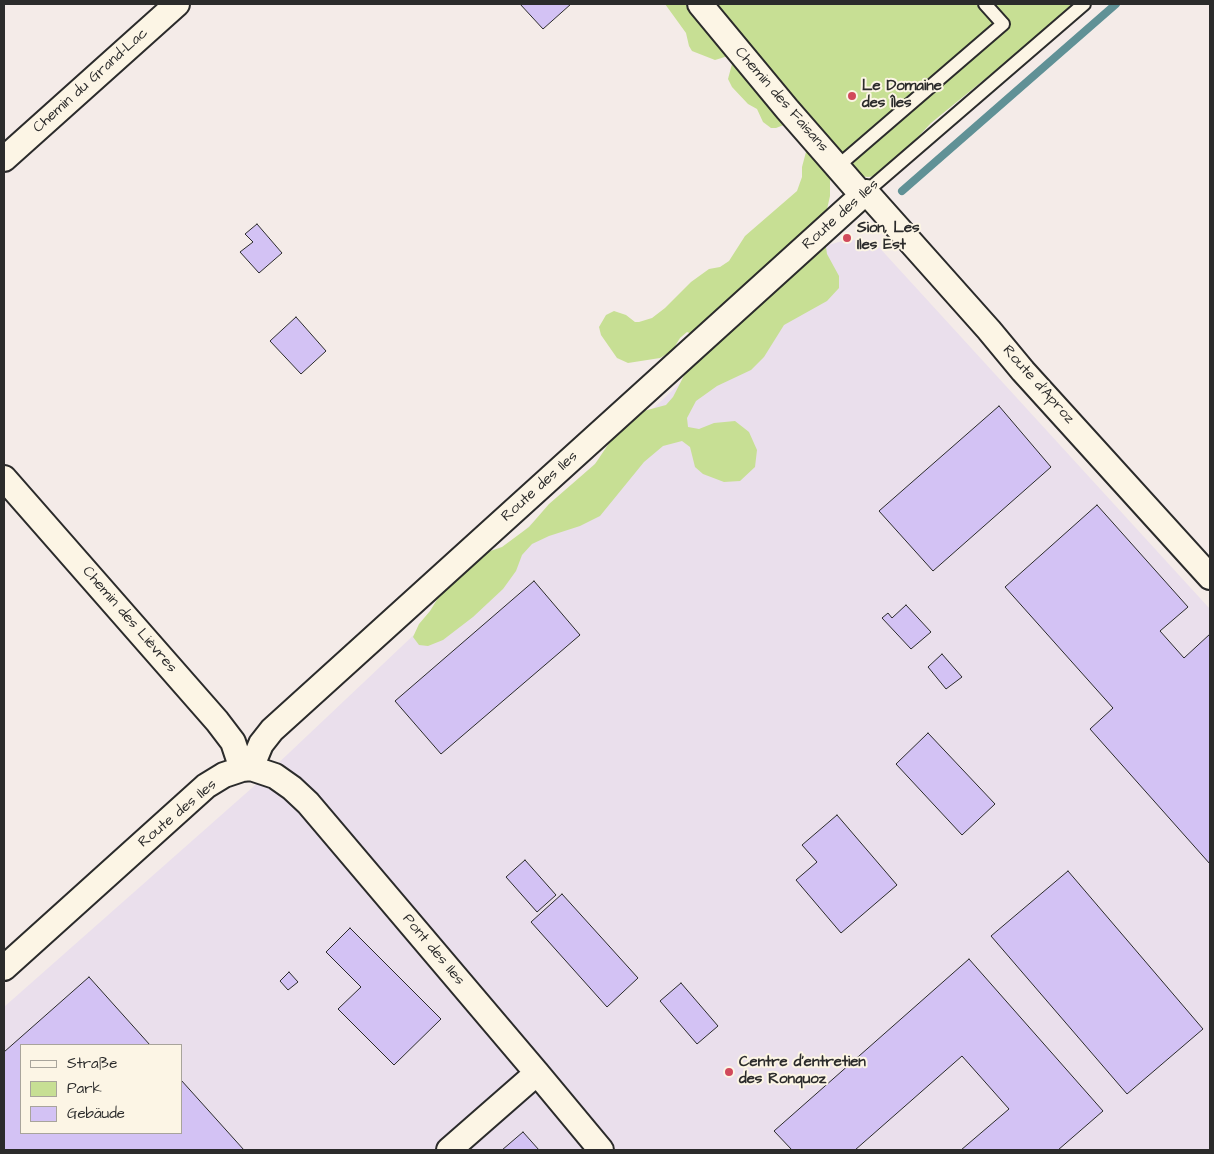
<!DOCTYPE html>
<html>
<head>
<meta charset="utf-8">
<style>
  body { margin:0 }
  #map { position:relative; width:1214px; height:1154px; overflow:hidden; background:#f4ebe8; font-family:"Architects Daughter",sans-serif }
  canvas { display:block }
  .frame { position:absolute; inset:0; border:5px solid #2b2b2b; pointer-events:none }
  .legend { position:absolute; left:20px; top:1044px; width:162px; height:90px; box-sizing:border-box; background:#fcf5e5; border:1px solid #a8a49b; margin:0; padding:6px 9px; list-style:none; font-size:15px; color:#2b2b2b }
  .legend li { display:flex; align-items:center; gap:10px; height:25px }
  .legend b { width:25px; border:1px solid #a8a49b }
</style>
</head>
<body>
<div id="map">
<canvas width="1214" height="1154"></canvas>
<div class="frame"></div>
<ul class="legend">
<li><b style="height:6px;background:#fcf5e5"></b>Straße</li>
<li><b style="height:14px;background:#c7df94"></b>Park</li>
<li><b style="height:14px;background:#d3c2f4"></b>Gebäude</li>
</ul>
</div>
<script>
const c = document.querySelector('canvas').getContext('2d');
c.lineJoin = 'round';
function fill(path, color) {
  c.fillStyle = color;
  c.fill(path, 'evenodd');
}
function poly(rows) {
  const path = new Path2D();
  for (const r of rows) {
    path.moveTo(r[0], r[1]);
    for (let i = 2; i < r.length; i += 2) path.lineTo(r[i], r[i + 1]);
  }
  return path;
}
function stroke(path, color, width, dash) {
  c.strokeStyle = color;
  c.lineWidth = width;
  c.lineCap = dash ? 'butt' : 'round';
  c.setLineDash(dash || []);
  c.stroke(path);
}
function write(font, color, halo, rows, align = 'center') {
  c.font = font + ' "Architects Daughter",sans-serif';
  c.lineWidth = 4;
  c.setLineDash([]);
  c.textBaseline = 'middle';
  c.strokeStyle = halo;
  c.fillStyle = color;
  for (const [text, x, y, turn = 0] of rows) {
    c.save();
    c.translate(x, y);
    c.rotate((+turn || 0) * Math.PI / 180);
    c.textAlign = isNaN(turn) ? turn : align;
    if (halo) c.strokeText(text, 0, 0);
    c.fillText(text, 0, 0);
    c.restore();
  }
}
fill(poly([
  [849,239,876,244,1210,609,1210,1150,4,1150,4,1007,253,787,825,246],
  [21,1045,181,1045,181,1133,21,1133]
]), '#eadfec');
fill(poly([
  [665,4,1077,4,931,123,889,168,876,176,868,177,830,173,830,196,823,227,827,254,839,276,839,288,827,301,784,325,764,357,751,370,717,386,696,401,687,418,688,427,699,429,714,423,735,421,749,432,757,450,755,467,740,481,724,482,703,474,695,467,690,447,682,441,663,446,644,462,600,516,580,526,549,536,532,544,522,555,516,571,503,589,473,617,443,640,428,646,419,645,413,637,419,624,430,611,451,577,470,558,502,547,529,527,549,504,595,464,620,427,636,413,666,405,673,397,692,360,692,334,687,332,680,338,672,351,660,358,628,363,617,358,601,335,599,327,606,315,614,311,626,315,635,322,639,322,652,318,665,308,691,282,709,269,720,267,729,261,745,236,797,191,802,177,802,167,810,137,799,119,776,128,771,128,763,122,757,109,748,104,732,87,728,79,732,64,730,59,728,56,715,60,692,51,689,46,686,33]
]), '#c7df94');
stroke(poly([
  [902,191,1116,4]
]), '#609196', 8);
const building = poly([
  [520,4,571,4,543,29,520,4],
  [257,224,282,253,259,273,240,252,253,242,245,234,257,224],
  [296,317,326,351,301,374,270,341,296,317],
  [999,406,1051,467,933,571,879,511,999,406],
  [1097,505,1188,607,1160,631,1184,658,1210,634,1210,864,1090,729,1113,708,1005,587,1097,505],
  [534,581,580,635,441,754,395,701,534,581],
  [906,605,931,632,911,649,882,618,888,613,892,618,906,605],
  [942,654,962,677,946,689,928,667,942,654],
  [928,733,995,804,962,835,896,764,928,733],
  [837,815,897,885,841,933,796,880,817,862,802,845,837,815],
  [525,860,556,895,537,912,506,877,525,860],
  [1068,871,1203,1029,1127,1094,991,936,1068,871],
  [562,894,638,978,607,1007,531,922,562,894],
  [350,928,441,1019,394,1065,338,1009,361,987,326,952,350,928],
  [969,959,1103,1111,1058,1150,961,1150,1009,1109,962,1056,855,1150,792,1150,774,1131,969,959],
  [289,972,298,982,288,990,280,981,289,972],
  [89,977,150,1045,21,1045,21,1133,181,1133,181,1080,244,1150,4,1150,4,1052,89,977],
  [681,983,718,1026,697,1044,660,1001,681,983],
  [523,1132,539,1150,502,1150,523,1132]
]);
fill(building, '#d3c2f4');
stroke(building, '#2b2b2b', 1);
const service = poly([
  [838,166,1003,24,985,4],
  [866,192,1084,4]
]);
const minor = poly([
  [700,4,787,109,862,195],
  [4,159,177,4],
  [4,478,217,721,233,742,242,769],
  [251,768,261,744,272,730,866,192,989,330,1023,371,1210,577],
  [4,968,206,786,224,775,242,769,251,768,275,776,292,788,308,803,537,1073,601,1150],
  [449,1150,537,1073]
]);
stroke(service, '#2b2b2b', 16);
stroke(minor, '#2b2b2b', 28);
stroke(service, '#fcf5e5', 12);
stroke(minor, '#fcf5e5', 24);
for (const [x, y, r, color] of [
  [852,96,5,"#d1495b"],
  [847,238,5,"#d1495b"],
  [729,1072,5,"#d1495b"]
]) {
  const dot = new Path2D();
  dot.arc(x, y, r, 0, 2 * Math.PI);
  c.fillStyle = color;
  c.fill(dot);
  stroke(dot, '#fcf5e5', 2);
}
write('15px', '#2b2b2b', '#fcf5e5', [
  ["Chemin du Grand-Lac",91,81,-42],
  ["Chemin des Faisans",781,100,49],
  ["Route des Iles",841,215,-42],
  ["Route d'Aproz",1038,385,48],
  ["Route des Iles",540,487,-42],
  ["Chemin des Lièvres",129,620,49],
  ["Route des Iles",178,814,-40],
  ["Pont des Iles",433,950,50]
]);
write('bold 15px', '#2b2b2b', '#fcf5e5', [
  ["Le Domaine",862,87],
  ["des Îles",862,104],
  ["Sion, Les",857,229],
  ["Iles Est",857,246],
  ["Centre d'entretien",739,1063],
  ["des Ronquoz",739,1080]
], 'left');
</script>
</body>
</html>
